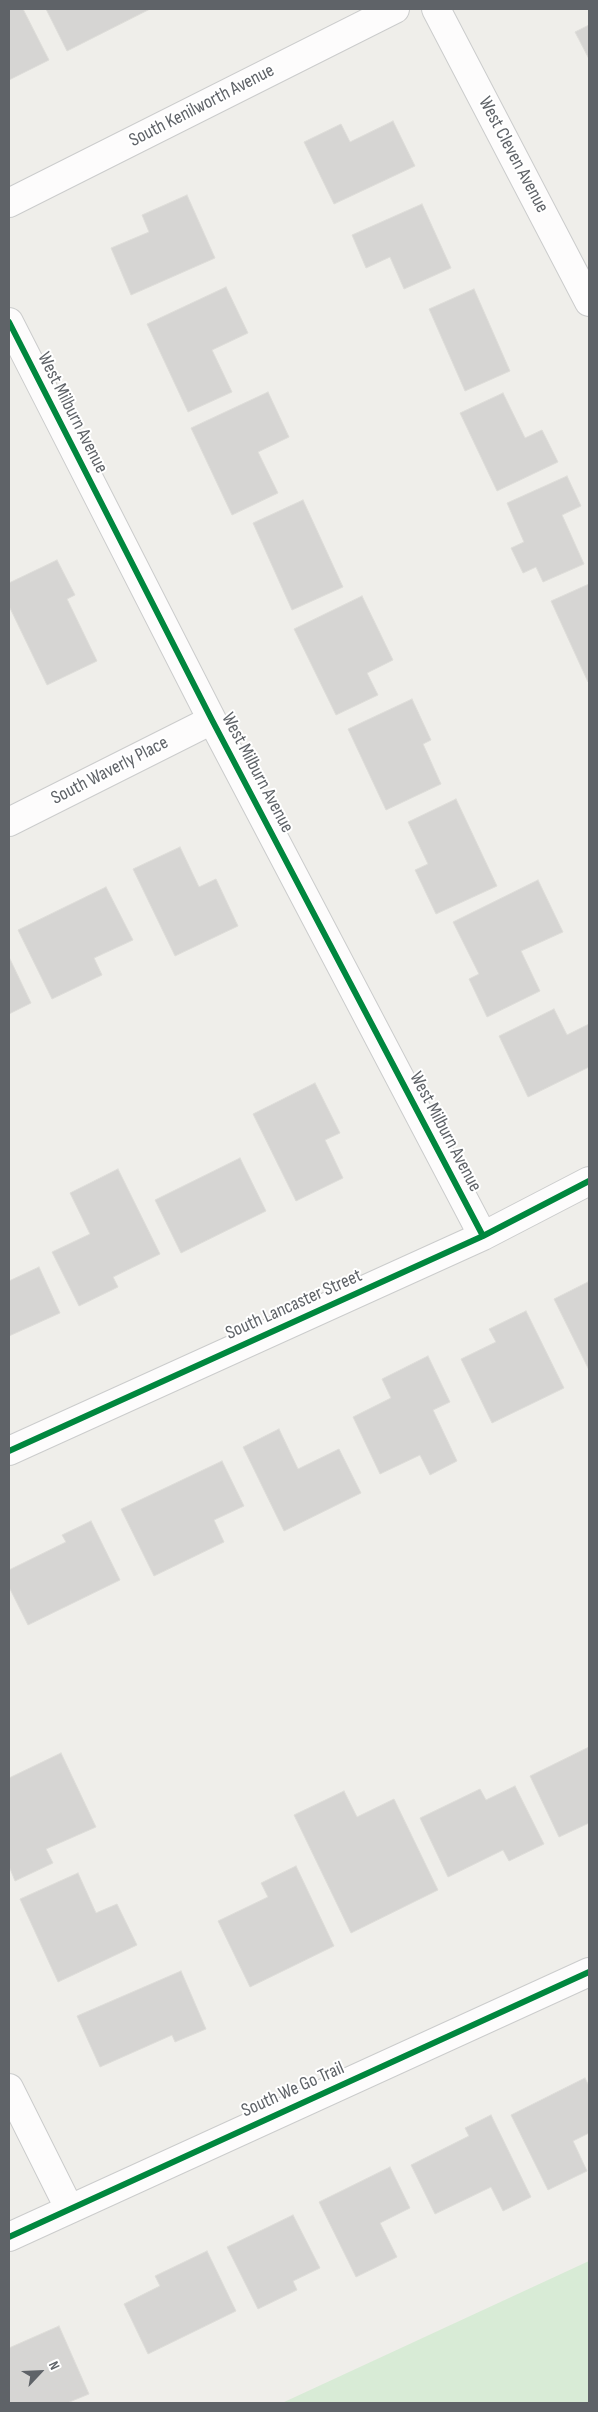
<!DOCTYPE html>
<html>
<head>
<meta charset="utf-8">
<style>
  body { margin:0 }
  #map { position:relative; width:598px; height:2412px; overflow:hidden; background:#efeeea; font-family:"Sofia Sans Condensed",sans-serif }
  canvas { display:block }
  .frame { position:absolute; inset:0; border:10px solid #5f6368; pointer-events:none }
  .north { position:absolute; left:15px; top:2347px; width:50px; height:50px; -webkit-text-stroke:4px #fff; paint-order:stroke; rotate:65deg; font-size:14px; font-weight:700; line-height:20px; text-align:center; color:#5f6368 }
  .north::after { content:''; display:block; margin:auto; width:18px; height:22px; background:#5f6368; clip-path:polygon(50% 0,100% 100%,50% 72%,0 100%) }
</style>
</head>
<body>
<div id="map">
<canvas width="598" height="2412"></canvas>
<div class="frame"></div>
<div class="north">N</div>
</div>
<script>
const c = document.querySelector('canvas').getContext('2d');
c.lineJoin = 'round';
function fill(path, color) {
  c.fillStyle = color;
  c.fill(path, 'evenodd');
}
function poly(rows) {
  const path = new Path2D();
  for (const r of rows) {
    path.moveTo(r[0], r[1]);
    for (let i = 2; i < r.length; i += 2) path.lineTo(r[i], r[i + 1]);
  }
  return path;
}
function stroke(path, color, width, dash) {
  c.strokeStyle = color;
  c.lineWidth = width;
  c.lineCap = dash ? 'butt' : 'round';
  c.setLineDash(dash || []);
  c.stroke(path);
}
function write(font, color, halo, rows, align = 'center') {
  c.font = font + ' "Sofia Sans Condensed",sans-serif';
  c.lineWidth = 4;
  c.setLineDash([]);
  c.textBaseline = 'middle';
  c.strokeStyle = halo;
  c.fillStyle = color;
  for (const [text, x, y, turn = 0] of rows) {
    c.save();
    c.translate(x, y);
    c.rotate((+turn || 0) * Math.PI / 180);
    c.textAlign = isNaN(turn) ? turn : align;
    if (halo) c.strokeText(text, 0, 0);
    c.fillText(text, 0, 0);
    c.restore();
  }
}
fill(poly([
  [589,2261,589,2403,282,2403]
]), '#d8ebd6');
const building = poly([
  [9,9,23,9,49,60,9,80,9,9],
  [46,9,150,9,67,51,46,9],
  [589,25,589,59,575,32,589,25],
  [393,121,415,166,334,204,304,142,341,124,350,142,393,121],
  [187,195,215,258,131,295,111,248,149,232,142,215,187,195],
  [422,204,451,268,404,289,390,257,366,268,352,235,422,204],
  [226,287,248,333,212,350,232,392,188,412,147,324,226,287],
  [474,289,510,371,465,391,429,309,474,289],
  [268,392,289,437,258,452,278,493,232,515,191,428,268,392],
  [503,393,525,438,542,430,558,462,497,491,460,413,503,393],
  [567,476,581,506,562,515,584,564,543,582,536,567,523,573,511,548,524,542,507,503,567,476],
  [303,500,343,587,292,610,253,523,303,500],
  [57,560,75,595,67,599,97,661,47,685,9,606,9,583,57,560],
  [589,584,589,681,588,682,551,601,589,584],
  [362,596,393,660,367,673,378,695,336,715,294,629,362,596],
  [412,699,431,740,423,744,441,784,386,810,348,729,412,699],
  [456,799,497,886,436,914,415,870,428,864,408,822,456,799],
  [180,847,199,887,216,879,238,926,175,956,133,869,180,847],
  [538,880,563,932,521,951,540,991,487,1017,469,979,479,974,453,922,538,880],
  [106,887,133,940,94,958,102,975,52,999,18,930,106,887],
  [9,957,31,1003,9,1014,9,957],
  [554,1009,567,1035,589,1024,589,1067,528,1097,499,1036,554,1009],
  [315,1083,340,1133,325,1140,343,1178,296,1201,253,1114,315,1083],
  [240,1158,266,1211,181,1253,155,1200,240,1158],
  [118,1169,160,1254,113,1277,118,1287,79,1306,52,1252,90,1234,70,1193,118,1169],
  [39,1267,60,1313,9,1336,9,1281,39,1267],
  [588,1282,589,1285,589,1370,554,1299,588,1282],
  [526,1311,564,1388,492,1423,461,1359,496,1342,489,1329,526,1311],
  [428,1356,450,1402,433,1410,457,1461,430,1475,420,1455,380,1474,353,1417,391,1398,382,1379,428,1356],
  [279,1429,298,1469,339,1449,361,1493,284,1531,243,1447,279,1429],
  [222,1461,244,1506,214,1520,224,1542,154,1576,121,1509,222,1461],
  [91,1521,120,1580,28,1625,9,1587,9,1570,66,1542,62,1535,91,1521],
  [589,1747,589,1823,559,1837,530,1776,589,1747],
  [61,1753,96,1827,46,1849,53,1863,15,1881,9,1866,9,1778,61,1753],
  [515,1786,544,1844,509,1861,503,1850,448,1877,420,1818,480,1789,486,1800,515,1786],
  [344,1791,357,1817,394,1799,438,1890,351,1933,294,1815,344,1791],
  [296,1866,334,1946,250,1987,218,1921,268,1897,261,1883,296,1866],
  [78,1873,96,1913,117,1904,137,1945,58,1982,20,1899,78,1873],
  [181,1971,206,2029,175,2042,172,2035,100,2067,77,2016,181,1971],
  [585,2078,589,2086,589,2133,573,2141,587,2171,548,2190,511,2115,585,2078],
  [491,2115,531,2197,503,2211,491,2187,435,2214,411,2165,469,2136,465,2128,491,2115],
  [390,2167,410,2208,380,2223,397,2257,356,2277,319,2202,390,2167],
  [293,2215,320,2268,293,2281,297,2290,258,2309,227,2247,293,2215],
  [207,2251,236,2311,148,2354,124,2304,160,2286,155,2276,207,2251],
  [59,2326,89,2394,67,2403,9,2403,9,2348,59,2326]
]);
fill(building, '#d6d5d3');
stroke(building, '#deddd9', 1);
const street = poly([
  [436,9,589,302],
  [9,203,395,9],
  [9,322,212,720,483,1236],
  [9,822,212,720],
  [9,1451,483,1236,589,1181],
  [9,2088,69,2208],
  [9,2237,589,1972]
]);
stroke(street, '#cbcccc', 30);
stroke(street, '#fdfcfc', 28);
stroke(poly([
  [9,322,212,720,483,1236],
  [9,1451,483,1236,589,1181],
  [9,2237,589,1972]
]), '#00873e', 6);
write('19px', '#5f6368', '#fff', [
  ["South Kenilworth Avenue",202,106,-27],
  ["West Cleven Avenue",513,155,62],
  ["West Milburn Avenue",72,413,63],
  ["South Waverly Place",110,771,-27],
  ["West Milburn Avenue",257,773,62],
  ["West Milburn Avenue",445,1132,62],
  ["South Lancaster Street",294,1305,-24],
  ["South We Go Trail",293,2090,-24]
]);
</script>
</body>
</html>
